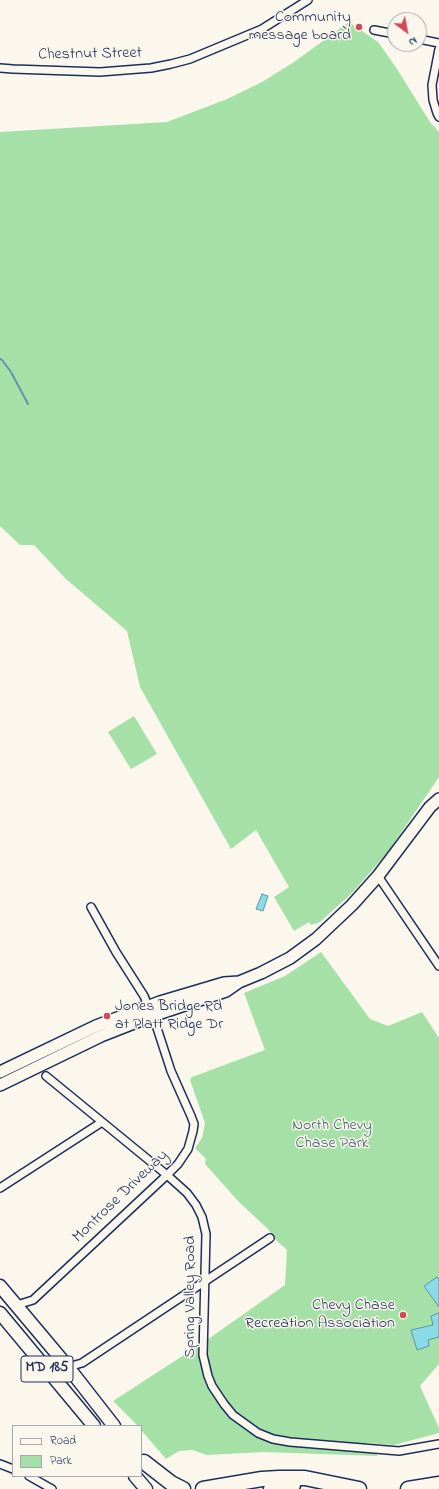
<!DOCTYPE html>
<html>
<head>
<meta charset="utf-8">
<style>
  body { margin:0 }
  #map { position:relative; width:439px; height:1489px; overflow:hidden; background:#fbf7ec; font-family:"Indie Flower",sans-serif }
  canvas { display:block }
  .legend { position:absolute; left:12px; top:1425px; width:130px; height:52px; box-sizing:border-box; background:#fbf7ec; border:1px solid #a1a7b3; margin:0; padding:5px 7px; list-style:none; font-size:12px; color:#1b2f5e }
  .legend li { display:flex; align-items:center; gap:8px; height:20px }
  .legend b { width:20px; border:1px solid #a1a7b3 }
  .north { position:absolute; left:387px; top:12px; width:40px; height:40px; box-sizing:border-box; background:#fbf7ec; border:1px solid #a1a7b3; border-radius:50%; rotate:148deg; font-size:11px; font-weight:700; line-height:16px; text-align:center; color:#1b2f5e }
  .north::after { content:''; display:block; margin:auto; width:14px; height:18px; background:#d1495b; clip-path:polygon(50% 0,100% 100%,50% 72%,0 100%) }
</style>
</head>
<body>
<div id="map">
<canvas width="439" height="1489"></canvas>
<ul class="legend">
<li><b style="height:5px;background:#fbf7ec"></b>Road</li>
<li><b style="height:11px;background:#a5e1a7"></b>Park</li>
</ul>
<div class="north">N</div>
</div>
<script>
const c = document.querySelector('canvas').getContext('2d');
c.lineJoin = 'round';
function fill(path, color) {
  c.fillStyle = color;
  c.fill(path, 'evenodd');
}
function poly(rows) {
  const path = new Path2D();
  for (const r of rows) {
    path.moveTo(r[0], r[1]);
    for (let i = 2; i < r.length; i += 2) path.lineTo(r[i], r[i + 1]);
  }
  return path;
}
function stroke(path, color, width, dash) {
  c.strokeStyle = color;
  c.lineWidth = width;
  c.lineCap = dash ? 'butt' : 'round';
  c.setLineDash(dash || []);
  c.stroke(path);
}
function write(font, color, halo, rows, align = 'center') {
  c.font = font + ' "Indie Flower",sans-serif';
  c.lineWidth = 3;
  c.setLineDash([]);
  c.textBaseline = 'middle';
  c.strokeStyle = halo;
  c.fillStyle = color;
  for (const [text, x, y, turn = 0] of rows) {
    c.save();
    c.translate(x, y);
    c.rotate((+turn || 0) * Math.PI / 180);
    c.textAlign = isNaN(turn) ? turn : align;
    if (halo) c.strokeText(text, 0, 0);
    c.fillText(text, 0, 0);
    c.restore();
  }
}
fill(poly([
  [349,22,378,42,397,69,430,122,439,132,439,777,388,852,352,893,320,922,311,925,309,922,294,931,274,897,289,887,256,830,231,849,140,687,127,631,66,579,34,545,20,545,0,526,0,132,167,122,227,99,262,82,294,62],
  [134,716,157,754,131,769,108,732],
  [321,952,370,1019,388,1026,422,1012,439,1038,439,1364,420,1386,439,1428,439,1433,394,1445,366,1443,378,1456,264,1452,207,1455,192,1450,179,1451,166,1459,141,1430,141,1426,138,1426,113,1401,204,1342,285,1285,287,1250,276,1240,268,1229,239,1202,205,1164,206,1159,195,1148,202,1138,205,1123,190,1080,192,1077,265,1050,244,993,285,976]
]), '#a5e1a7');
const water = poly([
  [262,894,268,896,263,911,256,909,262,894],
  [437,1277,439,1279,439,1307,424,1286,437,1277],
  [439,1313,439,1337,428,1340,429,1346,417,1350,411,1330,433,1325,431,1316,439,1313]
]);
fill(water, '#8bdbe6');
stroke(water, '#5e96b0', 1);
stroke(poly([
  [0,359,2,360,11,372,28,404]
]), '#5e96b0', 2);
const minor = poly([
  [374,30,395,34],
  [419,39,439,43],
  [439,49,432,85,433,100,437,113,439,117],
  [0,68,13,69,100,72,151,68,171,64,190,59,262,29,308,0],
  [378,876,439,966],
  [46,1076,167,1175,187,1193,196,1205,202,1217,206,1234,203,1355,208,1376,212,1386,224,1404,233,1415,258,1433,273,1439,290,1442,399,1451,439,1444],
  [0,1188,102,1122],
  [17,1305,33,1300,167,1175,178,1164,188,1149,193,1131,194,1124,191,1116,171,1071,157,1028,144,996,116,952,91,907],
  [68,1367,82,1363,270,1238],
  [0,1464,13,1469],
  [29,1476,52,1489]
]);
const secondary = poly([
  [0,1072,96,1026,160,1002,224,983,239,982,261,973,290,958,316,939,352,905,378,876,430,807,439,799],
  [0,1085,101,1036,152,1016,226,991,239,982]
]);
const primary = poly([
  [0,1286,68,1367,114,1426],
  [0,1313,94,1426],
  [135,1476,146,1489]
]);
const motorway = poly([
  [144,1462,171,1483,183,1489],
  [203,1489,262,1479,279,1478,305,1478,359,1489],
  [271,1489,293,1485],
  [408,1489,439,1484]
]);
stroke(minor, '#1b2f5e', 10);
stroke(secondary, '#1b2f5e', 14);
stroke(primary, '#1b2f5e', 15);
stroke(motorway, '#1b2f5e', 17);
stroke(minor, '#fbf7ec', 7);
stroke(secondary, '#fbf7ec', 11);
stroke(primary, '#fbf7ec', 12);
stroke(motorway, '#fbf7ec', 14);
for (const [x, y, r, color] of [
  [359,27,4,"#d1495b"],
  [107,1016,4,"#d1495b"],
  [403,1315,4,"#d1495b"]
]) {
  const dot = new Path2D();
  dot.arc(x, y, r, 0, 2 * Math.PI);
  c.fillStyle = color;
  c.fill(dot);
  stroke(dot, '#fbf7ec', 1.5);
}
for (const [x, y, w] of [
  [47,1369,52]
]) {
  const box = new Path2D();
  box.roundRect(x - w / 2, y - 13, w, 26, 3);
  c.fillStyle = '#fbf7ec';
  c.fill(box);
  stroke(box, '#1b2f5e', 1);
}
write('bold 15px', '#1b2f5e', null, [
  ["MD 185",47,1369]
]);
write('16px', '#1b2f5e', '#fbf7ec', [
  ["Community",351,18],
  ["message board",351,36],
  ["Jones Bridge Rd",115,1007,"left"],
  ["at Platt Ridge Dr",115,1025,"left"],
  ["Chevy Chase",395,1306],
  ["Recreation Association",395,1324]
], 'right');
write('16px', '#1b2f5e', '#fbf7ec', [
  ["Chestnut Street",90,55,-1],
  ["Montrose Driveway",121,1197,-44],
  ["Spring Valley Road",191,1297,-90]
]);
write('16px', '#3e5c70', '#fbf7ec', [
  ["North Chevy",332,1126],
  ["Chase Park",332,1144]
]);
</script>
</body>
</html>
